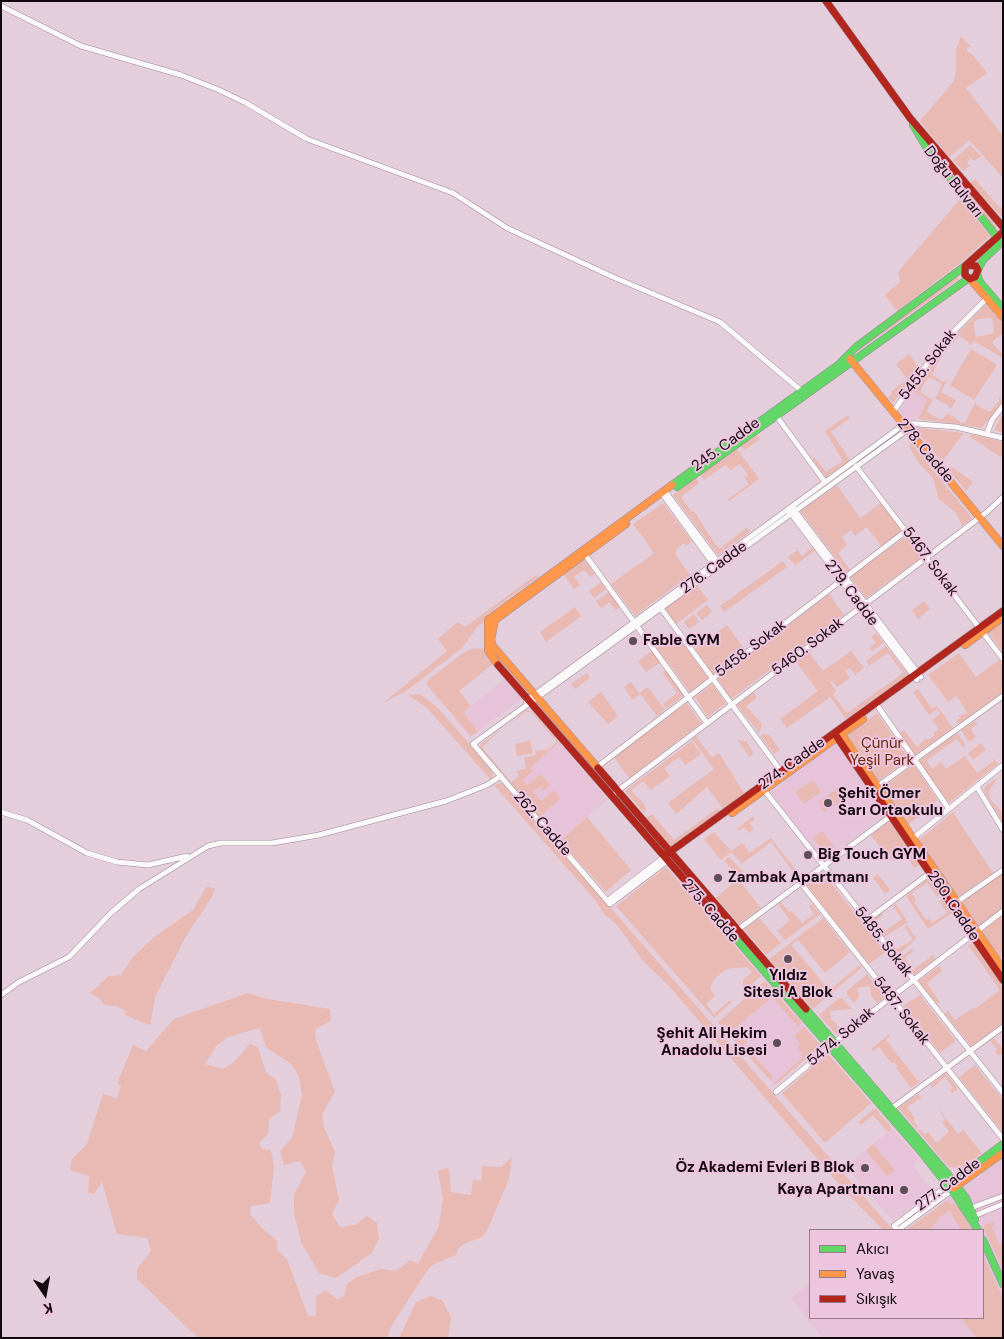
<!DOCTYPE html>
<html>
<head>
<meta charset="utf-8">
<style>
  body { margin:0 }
  #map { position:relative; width:1004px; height:1339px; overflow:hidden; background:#e4cedc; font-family:"DM Sans",sans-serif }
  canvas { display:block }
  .frame { position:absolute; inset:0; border:2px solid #13070f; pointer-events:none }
  .legend { position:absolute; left:809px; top:1229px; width:175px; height:90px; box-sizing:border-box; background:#edc5de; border:1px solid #96798b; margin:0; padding:6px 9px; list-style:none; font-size:15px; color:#13070f }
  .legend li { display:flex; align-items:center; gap:10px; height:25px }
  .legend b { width:25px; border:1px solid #96798b }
  .north { position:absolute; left:20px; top:1269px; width:50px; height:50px; -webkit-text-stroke:4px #edc5de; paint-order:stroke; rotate:168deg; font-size:14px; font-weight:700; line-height:20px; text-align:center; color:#13070f }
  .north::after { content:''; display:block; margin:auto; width:18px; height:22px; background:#13070f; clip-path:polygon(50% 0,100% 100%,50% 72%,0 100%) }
</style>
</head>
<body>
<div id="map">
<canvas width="1004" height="1339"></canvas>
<div class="frame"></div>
<ul class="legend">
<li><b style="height:6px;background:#63d668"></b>Akıcı</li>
<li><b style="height:6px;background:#ff974d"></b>Yavaş</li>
<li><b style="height:6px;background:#b3261e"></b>Sıkışık</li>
</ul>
<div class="north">K</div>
</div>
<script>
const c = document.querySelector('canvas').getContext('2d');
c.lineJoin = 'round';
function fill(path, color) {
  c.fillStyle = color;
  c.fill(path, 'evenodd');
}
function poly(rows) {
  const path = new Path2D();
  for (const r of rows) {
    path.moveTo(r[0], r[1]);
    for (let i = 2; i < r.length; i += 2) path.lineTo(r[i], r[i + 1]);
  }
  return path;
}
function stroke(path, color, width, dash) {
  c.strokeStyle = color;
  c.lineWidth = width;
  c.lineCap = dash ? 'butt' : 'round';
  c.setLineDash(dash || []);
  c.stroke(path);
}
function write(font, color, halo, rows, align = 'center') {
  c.font = font + ' "DM Sans",sans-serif';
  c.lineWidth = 4;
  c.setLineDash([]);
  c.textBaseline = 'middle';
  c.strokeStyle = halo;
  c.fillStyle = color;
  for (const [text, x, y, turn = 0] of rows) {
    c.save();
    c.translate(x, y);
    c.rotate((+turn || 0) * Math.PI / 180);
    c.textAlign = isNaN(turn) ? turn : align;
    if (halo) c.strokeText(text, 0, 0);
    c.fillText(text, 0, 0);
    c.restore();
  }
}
fill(poly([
  [913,391,928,400,918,419,905,417,899,411],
  [505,679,522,699,470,737,454,719],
  [559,742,608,799,560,841,510,785],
  [837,743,886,815,823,861,770,792],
  [776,993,821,1046,775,1085,728,1034],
  [892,1128,920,1160,913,1165,932,1191,893,1221,846,1167],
  [1003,1159,1003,1338,822,1338,820,1335,791,1298,810,1282,810,1318,983,1318,983,1230,906,1230]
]), '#e7c3d9');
fill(poly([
  [961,37,971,46,967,48,967,52,971,53,987,73,966,88,1003,136,1003,178,969,140,949,158,920,121,954,81,956,73,956,50],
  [925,138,997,227,994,229,926,144],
  [970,145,981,156,974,161,971,158,967,162,970,166,963,171,953,160],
  [975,179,1000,208,1003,206,1003,218,969,183],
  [960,199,990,236,964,260,897,311,885,295,900,282,898,272],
  [958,276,959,279,854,354,853,353],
  [986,304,1003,323,1003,333,993,341,993,344,1003,355,1003,358,974,341,970,346,969,343,959,336,949,347,945,346],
  [990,318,993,320,994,333,977,337,975,335,974,322,977,319],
  [971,349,997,365,974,400,950,385],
  [909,354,919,368,893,403,888,397,892,394,891,392,907,379,896,364],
  [937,356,942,359,939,360,932,375,943,382,947,381,941,392,956,400,951,409,948,407,949,405,935,399,942,384,931,378,928,378,921,389,921,393,933,400,927,410,928,413,941,420,948,413,962,423,965,423,976,401,976,405,990,412,999,401,999,398,1003,401,982,428,918,419,927,400,913,391],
  [1003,413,1003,433,994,430],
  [848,415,850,418,831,432,850,460,826,477,812,459,814,457,826,472,843,461,825,431],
  [913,427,963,433,963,434,942,462],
  [972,434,1003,442,1003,455,1001,457,976,441,970,437],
  [757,435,760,439,745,450,741,446],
  [911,443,972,518,962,526,956,513,939,499,933,478,918,462,909,447],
  [737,449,759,479,729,501,728,499,749,484,745,478,748,475,740,464,731,470,725,465,704,480,700,475],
  [951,466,973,482,966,491,949,470],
  [696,478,699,483,683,495,682,499,692,512,694,511,717,547,721,548,747,527,750,532,718,555,673,495],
  [837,485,860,518,881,503,902,531,881,546,867,527,855,536,851,530,842,537,847,545,838,553,850,570,847,573,800,511],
  [663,503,692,541,686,546,684,543,676,549,677,552,675,554,690,575,635,616,611,584,654,553,633,524],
  [906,536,922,557,866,598,850,577],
  [812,547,815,551,795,565,788,557,797,550,802,556],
  [584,559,595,574,590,577,584,570,574,577,580,585,574,589,563,574],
  [783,561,787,567,724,612,720,606],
  [536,575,538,577,488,614,484,622,477,627,462,648,406,691,383,703,447,651,438,639,458,622,465,627],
  [601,582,606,589,594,598,589,591],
  [697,585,708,600,676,624,665,608],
  [609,592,620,607,616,610,609,602,601,608,596,601],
  [829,594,844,615,731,699,718,679],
  [924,601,930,609,918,619,912,610],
  [707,605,712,612,702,620,696,613],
  [575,607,581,616,546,642,540,632],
  [694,614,699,622,689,629,684,622],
  [1003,621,1003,652,988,632],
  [727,625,745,650,713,674,695,649],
  [876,633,884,643,872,651,870,648,876,643,871,637],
  [676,634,708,678,690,692,657,648],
  [886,646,908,675,846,719,830,697,787,728,780,719,818,691,795,661,808,651,823,671,851,651,864,668,855,675,850,668,845,671,850,678,837,687,832,681,830,682,836,691,833,695,847,713,903,673,888,653,869,666,866,661],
  [474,648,484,649,493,664,459,691,471,706,457,717,463,712,478,732,471,736,426,684,429,679,466,651],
  [652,651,661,662,646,672,638,661],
  [959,653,976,677,999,660,1003,665,1003,692,959,724,956,720,960,718,959,716,967,713,961,702,956,696,948,702,928,675],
  [666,670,684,695,666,709,663,704,677,693,663,673],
  [587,673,590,678,575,689,571,684],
  [631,682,639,693,648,687,665,710,657,716,640,694,633,700,624,687],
  [712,684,726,703,708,717,695,697],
  [918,689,932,709,937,706,953,728,915,755,900,733,904,730,917,747,926,738,928,740,935,735,933,733,939,729,932,720,940,714,937,709,929,715,913,692],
  [601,692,618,716,608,724,588,702],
  [753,692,757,698,746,706,762,724,759,733,737,705],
  [420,694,438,708,491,768,493,774,491,780,427,708,408,695],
  [687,703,701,723,629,778,614,757],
  [526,710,532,711,559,742,529,769,534,770,523,780,527,785,541,774,550,785,543,791,539,787,533,792,541,801,554,790,561,798,539,817,480,748,481,744,503,728,482,747,511,782,519,776,516,771,526,769,524,758,536,755,535,751,549,749,557,742,531,712,526,712,506,727],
  [877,713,909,759,878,781,847,736],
  [975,721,977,724,971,729,974,735,977,736,969,742,961,730],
  [957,733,966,745,963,747,957,739,927,760,930,767,933,768,941,762,946,769,965,756,977,773,994,761,993,757,998,764,949,803,919,761],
  [763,734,769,735,780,750,774,754,760,736],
  [696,736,712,758,719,753,744,793,723,809,707,787,676,814,668,803,714,769,692,739],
  [737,740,746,741,753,752,752,755,750,757],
  [530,741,533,753,517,756,515,744],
  [692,741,701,754,685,765,679,757,664,768,670,776,651,790,643,781,631,790,645,805,646,811,644,813,625,791],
  [981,743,986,750,973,760,968,753],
  [914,765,938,800,908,825,882,788],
  [998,777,989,791,990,799,1003,813,1003,819,1001,820,984,791,985,787],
  [813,780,821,792,804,804,795,792],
  [501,783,506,785,629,929,893,1230,883,1230,843,1189,670,987,643,961,617,925,604,914,596,901,494,785],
  [840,787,847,797,825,812,818,802],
  [718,808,720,811,671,847,646,818,652,814,674,840],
  [953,812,993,873,958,897,919,840],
  [753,816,755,819,749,823,754,829,749,833,744,827,739,831,737,829],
  [587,817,631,870,606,892,560,841],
  [889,821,909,849,892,861,870,835],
  [822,831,834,847,825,854,813,838],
  [714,832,731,851,742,843,750,853,771,838,799,874,796,876,771,842,742,864,731,852,721,860,704,839],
  [909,850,919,865,914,868,906,855],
  [729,857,744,872,739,876,724,861],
  [666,867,761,976,743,992,743,980,752,972,747,967,727,969,714,979,710,989,715,996,706,1004,714,1014,729,1001,732,1002,714,1018,616,906],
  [822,871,885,952,869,964,805,883],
  [1003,873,1003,907,979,927,962,902],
  [878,874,890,890,885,894,873,878],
  [929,878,940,895,937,897,927,883,912,893,916,900,914,902,926,920,929,919,932,923,947,913,939,901,942,899,952,913,928,929,906,896],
  [738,879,761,908,739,924,716,898],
  [207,886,215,889,213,895,186,936,155,997,150,1025,125,1015,126,1011,116,1006,104,1005,100,999,90,993,109,976,121,975,132,958,153,938,193,910],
  [781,902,789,912,792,911,802,923,814,914,809,906,812,904,820,914,785,940,777,931,790,920,778,904],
  [896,904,908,922,884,937,871,921,882,913,883,915,875,921,884,932,902,919,893,906],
  [1003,914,1003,956,1000,958,982,931],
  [759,918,781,943,766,955,744,930],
  [823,918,850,952,825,973,798,940,791,945,829,990,860,965,862,967,813,1009,769,959],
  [907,925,916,939,898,955,886,940,889,938,897,949,913,940,905,927],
  [970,944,974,945,1003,988,1003,1023,971,1046,945,1014,948,1011,955,1020,973,1008,975,1009,1000,990,968,945],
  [912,949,913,951,905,958,913,970,933,955,935,959,914,975,900,958],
  [939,966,942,971,927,983,940,1002,937,1004,918,981],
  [867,974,885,997,877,1003,871,995,870,986,857,988,859,997,854,1003,847,995,847,991],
  [765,981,802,1023,798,1027,772,997,728,1034,718,1022],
  [248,993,267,999,330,1009,331,1021,315,1029,316,1040,335,1092,322,1114,324,1127,335,1152,332,1167,339,1200,332,1214,340,1227,355,1225,367,1216,377,1223,379,1239,372,1253,336,1278,319,1273,301,1242,294,1213,294,1194,306,1172,300,1161,284,1165,280,1151,292,1138,302,1095,299,1076,290,1063,266,1047,260,1028,228,1037,216,1046,205,1064,223,1069,233,1063,250,1044,258,1047,266,1072,276,1080,281,1095,280,1111,269,1119,268,1134,259,1143,262,1149,271,1150,274,1167,270,1203,251,1206,250,1214,262,1228,277,1241,277,1250,287,1259,308,1316,316,1315,316,1296,325,1290,337,1299,344,1296,347,1284,357,1277,381,1269,396,1271,410,1260,418,1264,439,1226,443,1198,438,1171,449,1168,451,1192,471,1195,473,1180,481,1181,482,1166,502,1167,512,1156,509,1179,487,1231,482,1237,464,1244,458,1249,456,1255,436,1263,429,1268,393,1323,387,1338,198,1338,137,1279,137,1269,151,1251,147,1238,117,1234,102,1182,94,1194,88,1193,89,1176,70,1170,72,1159,87,1144,103,1094,117,1098,121,1086,117,1084,133,1045,146,1051,174,1019],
  [920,995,956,1041,940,1053,903,1006],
  [839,998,843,999,852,1009,830,1011,831,1020,836,1023,841,1032,837,1035,819,1015],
  [804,1027,821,1046,775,1085,773,1084,803,1057,798,1047,801,1045,794,1036],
  [741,1033,747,1040,744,1045,773,1077,770,1080,733,1039],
  [889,1034,890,1036,886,1040,918,1081,923,1079,911,1088,896,1068,898,1066,894,1062,892,1064,879,1047,873,1051,871,1049],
  [994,1038,1003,1049,1003,1053,998,1056,995,1052,997,1050,990,1040],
  [828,1054,871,1103,825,1143,782,1093],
  [975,1065,1003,1100,1003,1133,959,1077],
  [946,1073,958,1089,952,1093,950,1090,953,1088,945,1077,932,1088,930,1085],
  [918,1094,921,1098,907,1107,915,1118,913,1120,918,1127,916,1128,898,1108],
  [937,1107,958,1134,963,1130,982,1153,961,1168,949,1167,918,1131,920,1129,925,1134,928,1132,937,1143,949,1131,942,1123,945,1120],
  [875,1108,892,1128,888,1132,873,1115,861,1125,858,1122],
  [873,1144,895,1170,887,1176,866,1151],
  [946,1201,960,1207,971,1230,961,1230,950,1211,940,1217,930,1230,906,1230],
  [993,1222,995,1225,992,1227,999,1244,1003,1244,1003,1269,983,1226],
  [983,1255,1003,1298,1003,1338,977,1338,961,1318,983,1318],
  [431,1296,442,1300,451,1317,448,1338,399,1338,416,1302]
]), '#e8bab3');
const street = poly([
  [1,6,81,46,181,75,219,90,246,103,307,139,453,193,507,228,613,277,720,322,804,393],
  [893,412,942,343,987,298],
  [775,414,825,482],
  [987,433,992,420,1003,406],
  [856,466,1003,659],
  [664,490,718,562],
  [661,492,714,565],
  [793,508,921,677],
  [789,511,917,680],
  [584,553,707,723],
  [660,607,783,774],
  [526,701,906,423,956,427,1003,438],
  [879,708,949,809],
  [597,767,906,531],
  [878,786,1003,696],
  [977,787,1003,830],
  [764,790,1003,1093],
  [616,792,987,512,1003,497],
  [1,812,27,820,87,853,117,862,148,865,187,856],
  [912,839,1003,765],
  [667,861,610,904,473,744,907,430],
  [800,882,1003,1139],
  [607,901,664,857],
  [957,902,1003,870],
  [867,920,930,873],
  [736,931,891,816],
  [1,995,19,982,69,957,111,913,139,889,208,846,221,843,272,843,319,835,446,801,487,785,501,776],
  [776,1092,863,1019,1003,911],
  [892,1108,1003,1027],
  [971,1208,1003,1196],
  [974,1216,1003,1204],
  [897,1230,894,1226,948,1185],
  [898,1230,952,1190]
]);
const fast = poly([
  [913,125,929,152,1001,242],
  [978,270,983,260,1003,241],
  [977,274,980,282,1003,309],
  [672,485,838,365,856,347,965,266],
  [677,487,969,278],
  [717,917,922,1153,956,1196,978,1230],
  [806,1009,946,1172,966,1198,975,1219],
  [951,1183,1003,1144],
  [983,1240,1003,1284]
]);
const slow = poly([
  [970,279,1003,317],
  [850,359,1003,546],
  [965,645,1003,617],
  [498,665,488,650,488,620,672,485],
  [840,732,1003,969],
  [598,768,493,646,491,640,495,620,626,524],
  [732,813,863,719],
  [954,1188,1003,1153]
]);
const jam = poly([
  [826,1,910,118,1003,227],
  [967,265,976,266,978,270,975,277,970,279,965,275,965,266,1003,232],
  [498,665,717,917],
  [835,734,1003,980],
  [598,768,806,1009],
  [667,854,1003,611]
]);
stroke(street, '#9b8a95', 6);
stroke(fast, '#9b8a95', 8);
stroke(slow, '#9b8a95', 8);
stroke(jam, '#9b8a95', 8);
stroke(street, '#fbf8fa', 5);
stroke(fast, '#63d668', 7);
stroke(slow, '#ff974d', 7);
stroke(jam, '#b3261e', 7);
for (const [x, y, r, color] of [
  [633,641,5,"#5c4d57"],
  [828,803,5,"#5c4d57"],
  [808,855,5,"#5c4d57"],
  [718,878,5,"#5c4d57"],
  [788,959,5,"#5c4d57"],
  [777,1043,5,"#5c4d57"],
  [865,1168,5,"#5c4d57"],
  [904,1190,5,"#5c4d57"]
]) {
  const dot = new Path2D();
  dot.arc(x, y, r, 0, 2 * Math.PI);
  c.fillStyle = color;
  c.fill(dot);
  stroke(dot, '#edc5de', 2);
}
write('15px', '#13070f', '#edc5de', [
  ["Doğu Bulvarı",953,182,52],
  ["5455. Sokak",928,365,-53],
  ["245. Cadde",726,445,-36],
  ["278. Cadde",925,451,50],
  ["5467. Sokak",930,562,53],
  ["276. Cadde",714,568,-36],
  ["279. Cadde",851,593,53],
  ["5460. Sokak",808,647,-37],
  ["5458. Sokak",751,649,-37],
  ["274. Cadde",792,764,-36],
  ["262. Cadde",542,824,49],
  ["260. Cadde",953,906,56],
  ["275. Cadde",710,911,49],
  ["5485. Sokak",883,942,52],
  ["5487. Sokak",901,1011,52],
  ["5474. Sokak",841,1037,-40],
  ["277. Cadde",948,1185,-37]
]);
write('bold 15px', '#13070f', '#edc5de', [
  ["Fable GYM",643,641],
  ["Şehit Ömer",838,794],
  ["Sarı Ortaokulu",838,811],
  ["Big Touch GYM",818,855],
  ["Zambak Apartmanı",728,878],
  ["Yıldız",788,976,"center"],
  ["Sitesi A Blok",788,993,"center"],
  ["Şehit Ali Hekim",767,1034,"right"],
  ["Anadolu Lisesi",767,1051,"right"],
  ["Öz Akademi Evleri B Blok",855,1168,"right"],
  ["Kaya Apartmanı",894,1190,"right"]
], 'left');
write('15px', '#6a280b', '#edc5de', [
  ["Çünür",882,744],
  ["Yeşil Park",882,761]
]);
</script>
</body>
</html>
